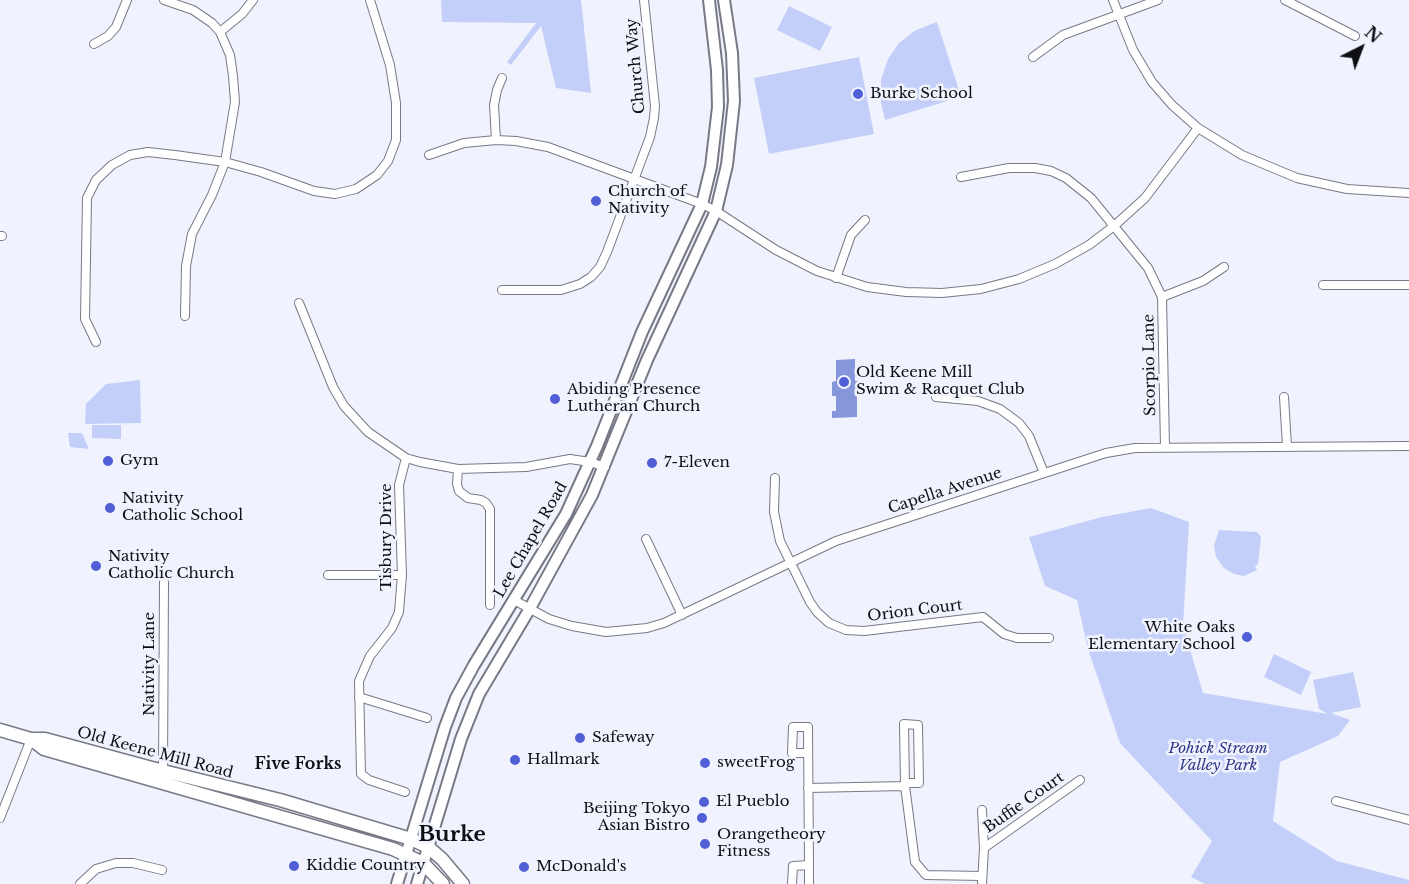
<!DOCTYPE html>
<html>
<head>
<meta charset="utf-8">
<style>
  body { margin:0 }
  #map { position:relative; width:1409px; height:884px; overflow:hidden; background:#f0f3fe; font-family:"Libre Baskerville",serif }
  canvas { display:block }
  .north { position:absolute; left:1331px; top:18px; width:60px; height:60px; -webkit-text-stroke:4px #f0f3fe; paint-order:stroke; rotate:42deg; font-size:16px; font-weight:700; line-height:24px; text-align:center; color:#0e0f13 }
  .north::after { content:''; display:block; margin:auto; width:21px; height:27px; background:#0e0f13; clip-path:polygon(50% 0,100% 100%,50% 72%,0 100%) }
</style>
</head>
<body>
<div id="map">
<canvas width="1409" height="884"></canvas>
<div class="north">N</div>
</div>
<script>
const c = document.querySelector('canvas').getContext('2d');
c.lineJoin = 'round';
function fill(path, color) {
  c.fillStyle = color;
  c.fill(path, 'evenodd');
}
function poly(rows) {
  const path = new Path2D();
  for (const r of rows) {
    path.moveTo(r[0], r[1]);
    for (let i = 2; i < r.length; i += 2) path.lineTo(r[i], r[i + 1]);
  }
  return path;
}
function stroke(path, color, width, dash) {
  c.strokeStyle = color;
  c.lineWidth = width;
  c.lineCap = dash ? 'butt' : 'round';
  c.setLineDash(dash || []);
  c.stroke(path);
}
function write(font, color, halo, rows, align = 'center') {
  c.font = font + ' "Libre Baskerville",serif';
  c.lineWidth = 5;
  c.setLineDash([]);
  c.textBaseline = 'middle';
  c.strokeStyle = halo;
  c.fillStyle = color;
  for (const [text, x, y, turn = 0] of rows) {
    c.save();
    c.translate(x, y);
    c.rotate((+turn || 0) * Math.PI / 180);
    c.textAlign = isNaN(turn) ? turn : align;
    if (halo) c.strokeText(text, 0, 0);
    c.fillText(text, 0, 0);
    c.restore();
  }
}
fill(poly([
  [441,0,581,0,591,93,556,88,541,26,511,65,507,62,536,23,442,22],
  [789,6,832,27,820,51,777,30],
  [937,22,959,90,954,99,885,120,881,102,881,80,888,59,899,43,916,30],
  [859,57,874,134,769,154,754,78],
  [140,380,141,423,85,424,86,404,106,384],
  [92,425,121,425,121,439,92,438],
  [68,433,82,433,89,449,70,447],
  [1151,508,1189,522,1183,626,1203,693,1328,714,1319,709,1313,680,1353,672,1361,707,1331,713,1350,720,1338,736,1280,762,1273,821,1337,861,1409,880,1409,884,1205,884,1191,877,1212,841,1120,743,1088,649,1077,600,1045,586,1029,537,1102,517],
  [1219,530,1257,532,1261,537,1258,564,1255,566,1257,570,1244,576,1234,574,1224,568,1216,557,1214,546],
  [1274,654,1311,672,1301,695,1264,677]
]), '#c4cff9');
fill(poly([
  [855,359,855,381,860,381,860,395,857,396,857,417,832,418,832,411,836,411,836,396,832,396,832,382,836,381,836,360]
]), '#8696da');
const minor = poly([
  [164,0,193,10,212,23,220,32,230,55,233,76,235,102,225,162,212,195,192,234,186,266,185,316],
  [1113,0,1133,50,1152,82,1172,105,1198,128,1242,155,1297,178,1347,189,1409,193],
  [1285,0,1355,36],
  [220,32,242,14,253,0],
  [94,44,108,36,116,27,127,0],
  [1033,57,1063,35,1158,0],
  [496,140,494,105,497,90,502,78],
  [429,155,464,143,496,140,516,141,548,147,702,204,716,211,776,250,817,271,867,287,906,292,942,293,981,289,1019,279,1055,264,1089,245,1114,226,1145,198,1198,128],
  [961,177,1009,168,1035,168,1051,171,1066,178,1091,198,1148,268,1162,297,1165,447],
  [0,236,2,236],
  [836,278,851,235,865,220],
  [1323,285,1409,285],
  [502,290,561,290,580,284,591,277,600,267,607,252,650,137,654,118,655,106,644,0],
  [1162,297,1203,281,1224,267],
  [299,303,333,387,344,406,368,432,406,458,420,462,458,469,526,467,570,459,590,462,605,467],
  [96,342,85,319,87,198,96,180,112,165,130,155,148,152,175,155,225,162,261,172,314,191,335,194,356,189,377,175,388,161,396,140,396,103,390,65,370,0],
  [936,397,978,401,1000,409,1019,423,1029,436,1044,473],
  [1284,397,1287,446],
  [458,469,457,484,459,491,468,498,481,500,486,503,490,509,490,605],
  [775,478,774,512,780,541,810,602,817,612,829,623,846,630,864,631,983,617,1004,634,1017,638,1049,638],
  [646,539,682,615],
  [328,575,402,575],
  [514,600,549,619,572,626,606,632,647,628,664,623,836,541,1106,453,1135,448,1409,446],
  [359,697,427,718],
  [808,753,792,753,793,727,808,727,809,865],
  [163,772,164,582],
  [905,783,919,783,918,725,904,724,905,786,915,862,926,875,982,876],
  [808,788,905,786],
  [405,792,369,780,361,774,359,681,370,656,392,628,399,612,402,575,399,485,406,458],
  [1336,801,1409,820],
  [982,810,984,848,982,884],
  [0,818,31,739],
  [984,848,1080,780],
  [80,884,96,869,116,863,133,863,162,870],
  [792,884,793,866,809,865,809,884]
]);
const secondary = poly([
  [397,884,445,727,456,698,474,665,566,514,597,446,642,332,702,204,711,167,718,107,717,70,709,0],
  [417,884,461,739,479,694,529,610,592,495,647,360,716,211,727,165,734,101,732,53,724,0]
]);
const primary = poly([
  [0,730,31,739,45,739,163,771,280,800,411,839,428,847,442,859,463,884],
  [31,739,44,749,393,849,423,863,443,884]
]);
stroke(minor, '#777a86', 10);
stroke(secondary, '#777a86', 14);
stroke(primary, '#777a86', 15);
stroke(minor, '#fff', 8);
stroke(secondary, '#fff', 10);
stroke(primary, '#fff', 12);
for (const [x, y, r, color] of [
  [858,94,6,"#505fd5"],
  [596,201,6,"#505fd5"],
  [844,382,6,"#505fd5"],
  [555,399,6,"#505fd5"],
  [108,461,6,"#505fd5"],
  [652,463,6,"#505fd5"],
  [110,508,6,"#505fd5"],
  [96,566,6,"#505fd5"],
  [1247,637,6,"#505fd5"],
  [580,738,6,"#505fd5"],
  [515,760,6,"#505fd5"],
  [705,763,6,"#505fd5"],
  [704,802,6,"#505fd5"],
  [702,818,6,"#505fd5"],
  [705,844,6,"#505fd5"],
  [294,866,6,"#505fd5"],
  [524,867,6,"#505fd5"]
]) {
  const dot = new Path2D();
  dot.arc(x, y, r, 0, 2 * Math.PI);
  c.fillStyle = color;
  c.fill(dot);
  stroke(dot, '#f0f3fe', 2);
}
write('15px', '#0e0f13', '#f0f3fe', [
  ["Church Way",636,66,-95],
  ["Scorpio Lane",1150,365,-91],
  ["Capella Avenue",945,491,-18],
  ["Tisbury Drive",387,537,-90],
  ["Lee Chapel Road",531,540,-60],
  ["Orion Court",915,611,-7],
  ["Nativity Lane",150,664,-90],
  ["Old Keene Mill Road",155,753,15],
  ["Buffie Court",1024,803,-35]
]);
write('15px', '#0e0f13', '#f0f3fe', [
  ["Burke School",870,94],
  ["Church of",608,192],
  ["Nativity",608,209],
  ["Old Keene Mill",856,373],
  ["Swim & Racquet Club",856,390],
  ["Abiding Presence",567,390],
  ["Lutheran Church",567,407],
  ["Gym",120,461],
  ["7-Eleven",664,463],
  ["Nativity",122,499],
  ["Catholic School",122,516],
  ["Nativity",108,557],
  ["Catholic Church",108,574],
  ["White Oaks",1235,628,"right"],
  ["Elementary School",1235,645,"right"],
  ["Safeway",592,738],
  ["Hallmark",527,760],
  ["sweetFrog",717,763],
  ["El Pueblo",716,802],
  ["Beijing Tokyo",690,809,"right"],
  ["Asian Bistro",690,826,"right"],
  ["Orangetheory",717,835],
  ["Fitness",717,852],
  ["Kiddie Country",306,866],
  ["McDonald's",536,867]
], 'left');
write('italic 15px', '#2f3888', '#f0f3fe', [
  ["Pohick Stream",1218,749],
  ["Valley Park",1218,766]
]);
write('bold 16px', '#0e0f13', '#f0f3fe', [
  ["Five Forks",298,764]
]);
write('bold 21px', '#0e0f13', '#f0f3fe', [
  ["Burke",452,835]
]);
</script>
</body>
</html>
